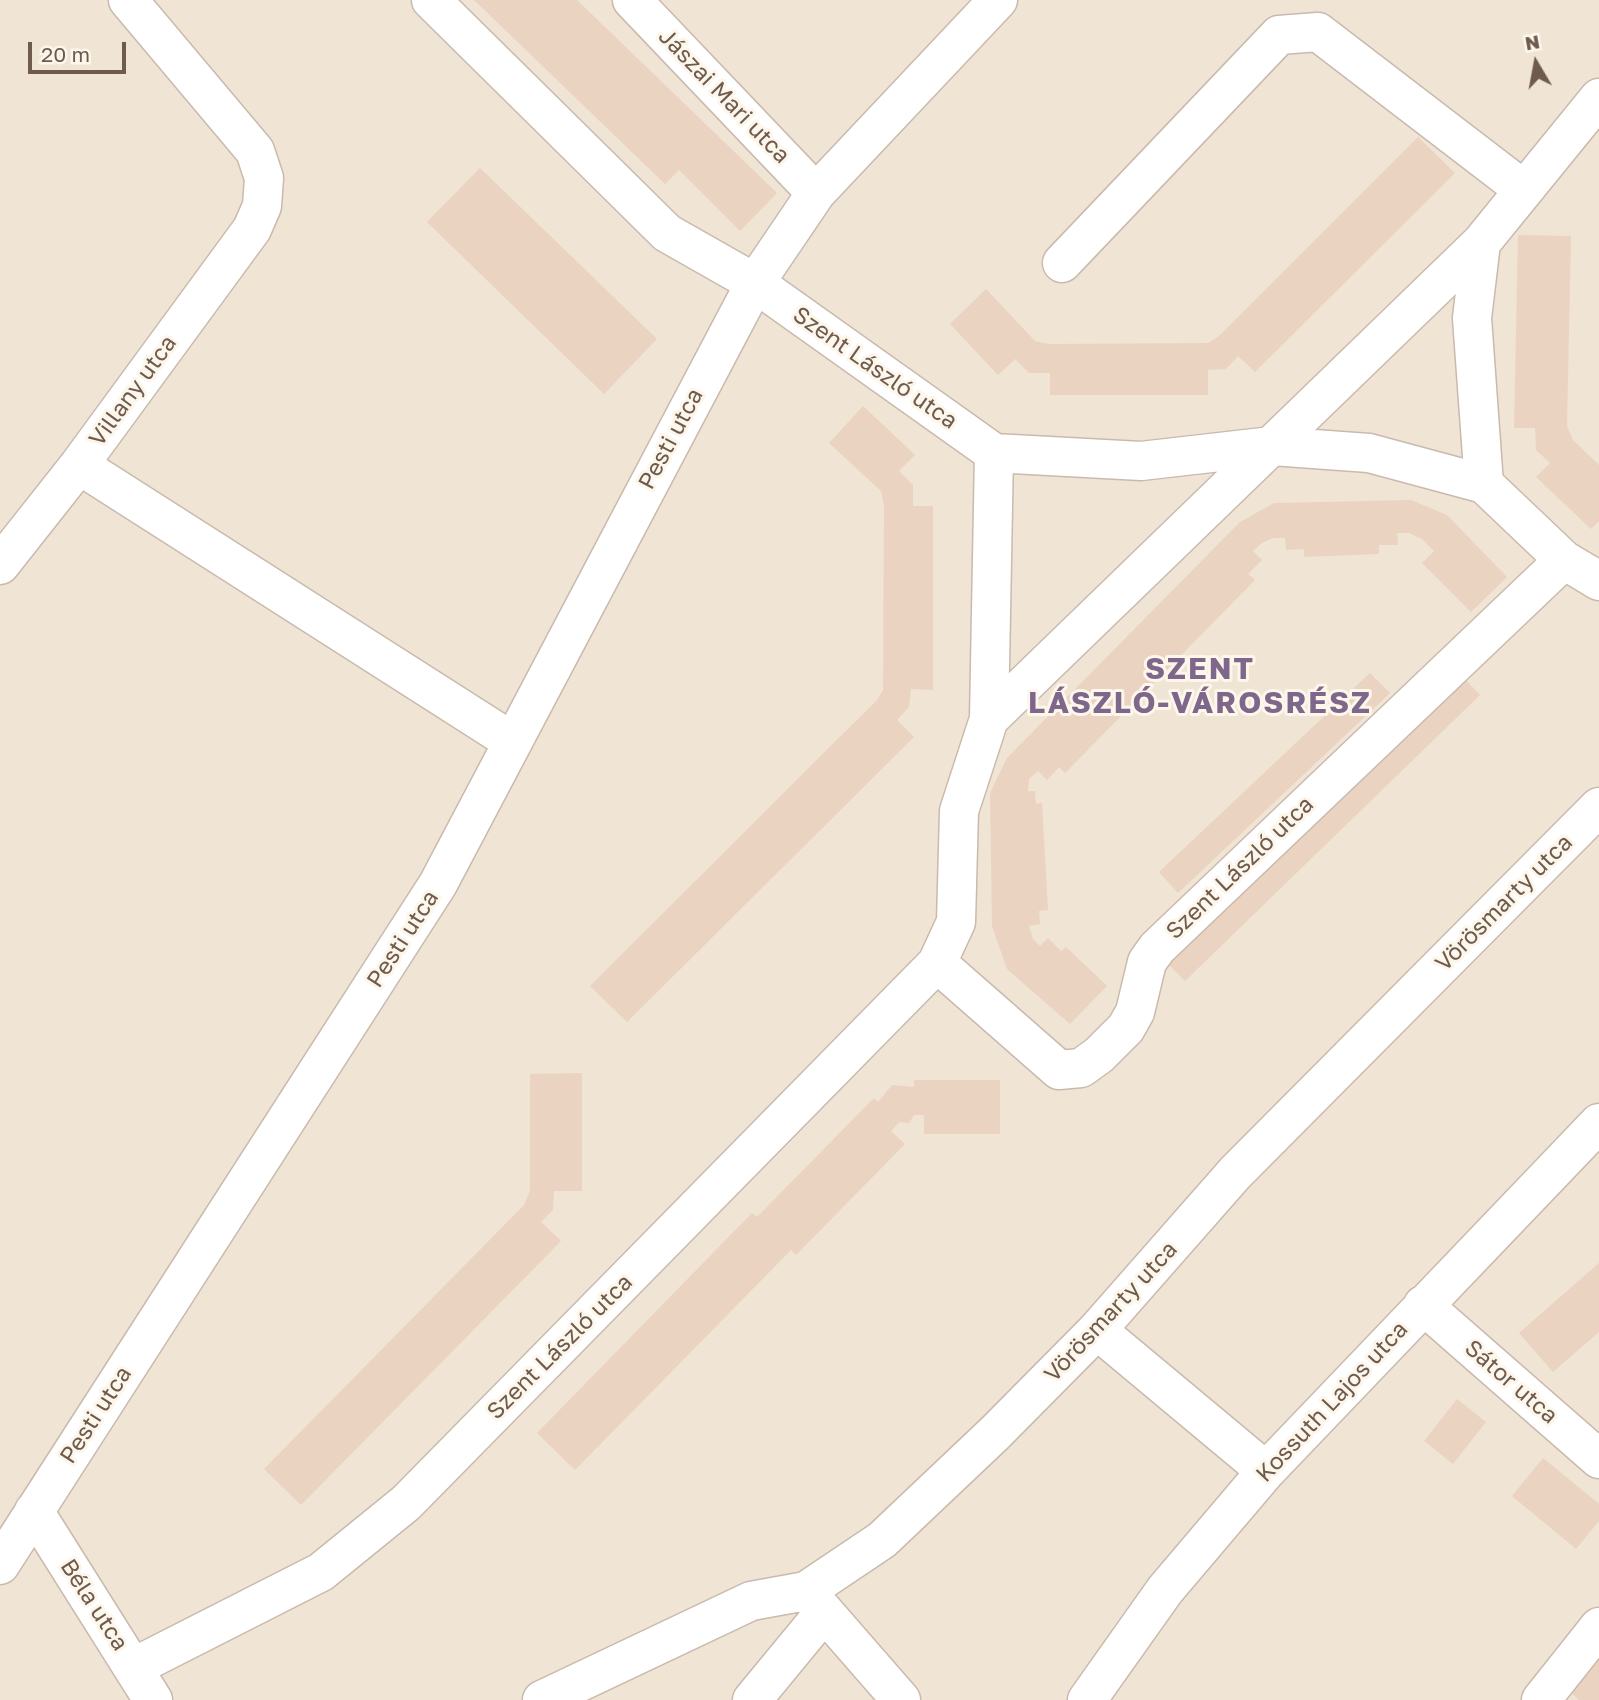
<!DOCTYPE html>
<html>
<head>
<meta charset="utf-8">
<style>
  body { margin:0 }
  #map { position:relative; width:1599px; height:1700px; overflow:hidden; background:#f9f2e6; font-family:"Golos Text",sans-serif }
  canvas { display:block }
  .north { position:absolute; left:1501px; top:28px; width:70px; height:70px; -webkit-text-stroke:5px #fcf6eb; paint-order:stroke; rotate:350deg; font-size:19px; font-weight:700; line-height:28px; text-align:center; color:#6f5b4e }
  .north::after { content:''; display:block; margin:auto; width:24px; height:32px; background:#6f5b4e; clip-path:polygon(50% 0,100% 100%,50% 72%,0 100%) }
  .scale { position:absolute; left:28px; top:42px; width:98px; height:32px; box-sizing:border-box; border:4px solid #6f5b4e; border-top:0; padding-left:9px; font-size:21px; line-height:24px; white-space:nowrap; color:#6f5b4e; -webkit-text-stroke:5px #fcf6eb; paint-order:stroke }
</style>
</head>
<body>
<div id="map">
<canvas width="1599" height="1700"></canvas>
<div class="north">N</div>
<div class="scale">20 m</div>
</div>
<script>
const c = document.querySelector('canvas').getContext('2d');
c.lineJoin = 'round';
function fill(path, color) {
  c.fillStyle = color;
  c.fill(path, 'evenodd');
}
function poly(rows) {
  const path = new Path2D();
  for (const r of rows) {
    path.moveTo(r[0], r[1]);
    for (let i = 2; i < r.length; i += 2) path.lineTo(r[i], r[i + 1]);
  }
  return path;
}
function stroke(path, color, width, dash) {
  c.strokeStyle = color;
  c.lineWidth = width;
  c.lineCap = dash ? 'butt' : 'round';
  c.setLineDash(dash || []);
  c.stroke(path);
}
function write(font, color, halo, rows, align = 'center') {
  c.font = font + ' "Golos Text",sans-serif';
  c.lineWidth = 6;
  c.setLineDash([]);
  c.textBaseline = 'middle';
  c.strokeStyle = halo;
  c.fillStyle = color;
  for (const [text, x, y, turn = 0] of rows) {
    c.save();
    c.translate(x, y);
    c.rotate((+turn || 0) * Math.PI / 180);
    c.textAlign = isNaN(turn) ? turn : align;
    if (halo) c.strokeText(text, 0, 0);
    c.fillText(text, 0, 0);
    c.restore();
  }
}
fill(poly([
  [0,0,1599,0,1599,1700,0,1700]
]), '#f0e4d5');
fill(poly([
  [474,0,577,0,777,193,740,231,679,170,665,184],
  [1418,137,1455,173,1255,372,1238,356,1226,369,1208,370,1208,395,1050,395,1050,373,1029,373,1015,359,998,375,950,324,986,289,1035,341,1049,344,1208,343,1219,336],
  [480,168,657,339,604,394,427,222],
  [1518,235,1571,236,1567,426,1573,440,1599,465,1599,521,1591,529,1536,477,1550,463,1536,450,1535,428,1514,428],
  [863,406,915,455,899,471,913,485,913,506,933,506,933,690,911,689,909,707,897,720,914,737,627,1022,590,986,877,700,883,690,884,506,881,491,829,443],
  [1411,500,1447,515,1507,577,1471,612,1422,563,1434,551,1422,539,1409,533,1397,533,1398,545,1379,545,1379,554,1304,557,1304,549,1286,550,1285,538,1273,538,1262,543,1253,551,1262,560,1248,574,1255,580,1065,773,1059,767,1047,780,1038,771,1029,779,1028,791,1035,791,1036,804,1042,803,1048,910,1039,911,1040,924,1029,926,1033,939,1040,946,1048,938,1061,951,1066,947,1107,986,1070,1024,1007,969,992,926,990,793,1007,758,1240,522,1274,503],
  [1370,673,1390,693,1178,893,1159,872],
  [1461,675,1480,695,1185,981,1166,962],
  [582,1073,582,1191,554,1191,553,1210,541,1222,561,1241,301,1505,264,1469,524,1205,530,1191,530,1074],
  [914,1080,1000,1080,1000,1134,924,1134,924,1115,914,1115,909,1123,899,1122,891,1131,905,1144,796,1255,791,1250,575,1470,537,1433,752,1213,757,1217,874,1098,878,1102,892,1085,914,1087],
  [1599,1263,1599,1332,1553,1372,1519,1333],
  [1457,1399,1486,1422,1453,1464,1424,1441],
  [1543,1458,1599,1504,1599,1521,1576,1549,1512,1496],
  [1599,1655,1599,1700,1579,1700,1567,1689]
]), '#ebd3c1');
const minor = poly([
  [431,0,667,233,755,283,994,453,1141,461,1272,446,1369,453,1484,484,1564,560,1599,581],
  [632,0,816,193],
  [1481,243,1472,318,1484,484],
  [1062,263,1279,35,1318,32,1524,190],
  [79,465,513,742],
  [0,565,79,465,252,229,262,206,264,178,255,151,128,0],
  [989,719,994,453],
  [937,963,1059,1070,1081,1068,1099,1055,1126,1028,1135,1012,1147,962,1157,948,1564,560],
  [1423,1305,1599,1459],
  [1097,1330,1266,1471],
  [34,1511,153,1700],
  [0,1565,438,884,755,283,816,193,998,0],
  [806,1591,901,1700],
  [134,1667,321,1572,406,1503,937,963,956,922,959,811,989,719,1481,243,1599,98],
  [542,1700,751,1601,806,1591,882,1540,995,1433,1097,1330,1235,1173,1599,807],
  [752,1700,823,1614],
  [1087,1700,1165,1590,1266,1471,1599,1123],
  [1541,1700,1599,1627]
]);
stroke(minor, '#c9baad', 41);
stroke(minor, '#fff', 38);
write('23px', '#6f5b4e', '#fcf6eb', [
  ["Jászai Mari utca",724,96,46],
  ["Szent László utca",875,368,35],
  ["Villany utca",133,391,-54],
  ["Pesti utca",671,439,-62],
  ["Szent László utca",1240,868,-44],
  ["Vörösmarty utca",1504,903,-45],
  ["Pesti utca",403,939,-57],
  ["Vörösmarty utca",1111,1312,-47],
  ["Szent László utca",560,1347,-45],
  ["Sátor utca",1511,1382,41],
  ["Kossuth Lajos utca",1332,1402,-47],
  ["Pesti utca",96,1415,-57],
  ["Béla utca",94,1605,57]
]);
c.letterSpacing = '2px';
write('bold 30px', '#7f668b', '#fcf6eb', [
  ["SZENT",1200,669],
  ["LÁSZLÓ-VÁROSRÉSZ",1200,703]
]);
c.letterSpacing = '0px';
</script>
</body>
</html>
